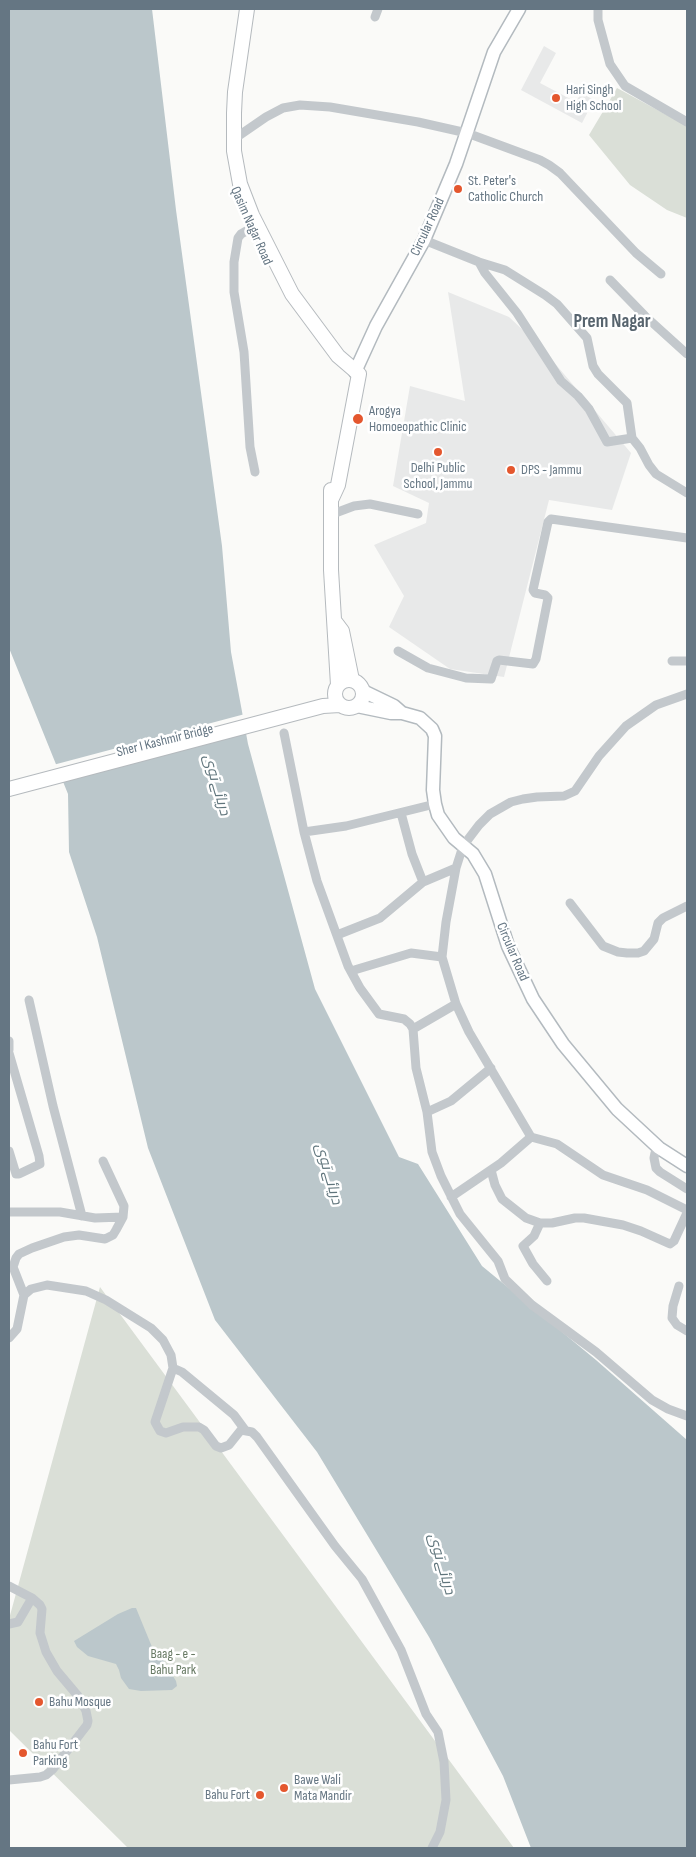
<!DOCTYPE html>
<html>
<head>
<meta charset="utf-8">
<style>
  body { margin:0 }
  #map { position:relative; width:696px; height:1857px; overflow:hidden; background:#fafaf8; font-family:"Sofia Sans Condensed",sans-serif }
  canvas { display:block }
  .frame { position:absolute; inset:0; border:10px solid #657683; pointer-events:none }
</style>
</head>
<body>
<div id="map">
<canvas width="696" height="1857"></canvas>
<div class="frame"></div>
</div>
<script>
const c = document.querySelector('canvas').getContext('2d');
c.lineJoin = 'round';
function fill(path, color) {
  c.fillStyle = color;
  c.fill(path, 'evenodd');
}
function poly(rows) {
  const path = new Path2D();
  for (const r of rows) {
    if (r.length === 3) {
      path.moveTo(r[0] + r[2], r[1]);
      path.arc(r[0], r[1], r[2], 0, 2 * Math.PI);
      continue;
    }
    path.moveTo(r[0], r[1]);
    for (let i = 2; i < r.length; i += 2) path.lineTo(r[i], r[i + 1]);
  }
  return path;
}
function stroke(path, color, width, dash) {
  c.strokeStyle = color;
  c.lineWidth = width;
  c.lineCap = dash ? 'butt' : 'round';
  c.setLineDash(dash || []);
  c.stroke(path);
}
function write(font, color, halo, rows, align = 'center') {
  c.font = font + ' "Sofia Sans Condensed",Cairo,sans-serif';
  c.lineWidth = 5;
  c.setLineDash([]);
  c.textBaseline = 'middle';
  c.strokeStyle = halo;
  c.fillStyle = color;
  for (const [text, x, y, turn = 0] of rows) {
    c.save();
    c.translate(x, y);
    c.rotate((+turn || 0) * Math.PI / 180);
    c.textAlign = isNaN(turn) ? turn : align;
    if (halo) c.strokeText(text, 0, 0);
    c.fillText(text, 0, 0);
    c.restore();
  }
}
fill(poly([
  [544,46,556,53,540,83,576,102,581,93,594,100,582,123,521,90],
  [448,292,509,317,541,347,631,453,612,510,549,500,504,677,450,669,389,627,404,596,374,545,426,523,429,503,393,486,410,386,465,401]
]), '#e8e9e9');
fill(poly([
  [617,88,687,126,687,218,667,210,630,185,589,135],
  [100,1287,514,1848,128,1848,9,1730,9,1619]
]), '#dadfd7');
fill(poly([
  [9,9,152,9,176,210,222,546,231,652,248,744,315,989,399,1157,418,1164,482,1266,596,1360,687,1440,687,1848,531,1848,503,1776,429,1637,317,1452,215,1320,148,1148,97,937,69,852,68,794,9,648],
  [132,1608,136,1608,152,1647,162,1658,176,1681,177,1686,172,1690,141,1691,129,1689,121,1678,119,1670,116,1664,88,1656,77,1647,74,1641,118,1614]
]), '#bbc7cb');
fill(poly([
  [245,714,248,733,60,782,53,765]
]), '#fafaf8');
const secondary = poly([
  [355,372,376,326,424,240,456,164,494,52,519,9],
  [363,691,394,706,402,713],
  [357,706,391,713,402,713,420,718,432,729,435,736,433,790,435,804,438,815,454,838,473,854,485,874,508,946,533,999,563,1044,617,1109,659,1148,687,1166]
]);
const primary = poly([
  [247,9,235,92,234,113,234,151,240,184,252,215,292,294,338,356,359,374,338,485,332,498],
  [331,490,331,570,338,685],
  [336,623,342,631,352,680],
  [349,694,14],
  [9,789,323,706,340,705]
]);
stroke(secondary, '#b3babf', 15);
stroke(primary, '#b5babe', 16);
stroke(poly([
  [598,9,598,20,610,64,625,86,687,122],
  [375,17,378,9],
  [234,139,266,117,283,108,300,105,330,107,418,122,467,133,540,160,549,165,560,173,636,253,661,274],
  [424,240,479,262,505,270,545,295,557,304,587,338,593,366,598,374,627,403,632,438,640,448,649,465,656,474,687,493],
  [479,262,485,273,517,313,561,381,578,396,589,409,607,442,632,438],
  [610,280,645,316,687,354],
  [255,472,250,447,244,352,234,292,234,262,238,238,241,234,257,225],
  [330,515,354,506,370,504,418,514],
  [398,651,428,668,466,678,491,679,497,661,499,660,533,664,536,659,548,598,545,595,535,593,533,590,548,522,551,519,687,538],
  [672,661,687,661],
  [687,694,656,705,626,726,599,756,575,791,564,796,537,797,523,799,511,802,490,814,479,825,463,846,456,868,446,922,442,957,456,1004,469,1032,531,1137,557,1144,603,1175,647,1190,687,1210],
  [284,733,304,832,317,881,348,966,360,988,379,1014,404,1019,410,1024,413,1029,416,1068,427,1112,432,1152,441,1176,460,1214,498,1261,505,1279,532,1305,596,1352,652,1400,668,1409,687,1416],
  [401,813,412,854,423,882],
  [304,832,346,826,435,804],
  [570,903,603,946,618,952,627,953,638,953,644,951,654,939,658,923,663,918,687,906],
  [337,935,380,918,423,882,456,868],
  [351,971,411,953,442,957],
  [29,1000,53,1106,82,1216],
  [413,1029,456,1004],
  [9,1041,9,1050],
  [9,1053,39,1156,40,1164,19,1174,16,1174,9,1151],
  [427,1112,451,1101,491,1068],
  [659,1148,655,1153,654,1158,656,1168,660,1172,687,1189],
  [491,1170,495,1185,502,1199,526,1218,540,1223,552,1223,575,1218,584,1218,623,1225,641,1231,670,1244,674,1241,687,1213],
  [451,1197,501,1163,531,1137],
  [9,1212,60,1212,95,1218,123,1217],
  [540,1223,534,1236,523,1246,533,1264,547,1281],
  [679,1286,673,1306,672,1318,677,1325,687,1331],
  [24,1295,13,1267,16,1258,19,1254,32,1248,64,1237,79,1235,105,1239,113,1235,116,1230,123,1217,124,1206,103,1161],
  [9,1338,17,1329,24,1295,31,1289,47,1285,86,1291,106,1300,151,1328,163,1340,171,1355,173,1368,155,1422,160,1431,166,1433,183,1427,199,1427,204,1430,216,1446,221,1448,229,1445,241,1430,252,1432,257,1437,335,1546,362,1579,401,1650,426,1714,438,1732,444,1762,446,1800,440,1832,432,1848],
  [173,1368,182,1372,234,1415,245,1430],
  [9,1586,32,1598,40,1605,42,1609,40,1633,46,1652,57,1671,78,1696,86,1711,88,1721,87,1725,53,1769,46,1775,40,1777,9,1780],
  [9,1624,18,1622,32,1598]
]), '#c3c8cc', 9);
stroke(secondary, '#fff', 12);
stroke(primary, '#fff', 14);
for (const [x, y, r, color] of [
  [556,98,5,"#e4572e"],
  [458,189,5,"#e4572e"],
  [358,419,6,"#e4572e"],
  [438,452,5,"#e4572e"],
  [511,470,5,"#e4572e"],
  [39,1702,5,"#e4572e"],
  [23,1753,5,"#e4572e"],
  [284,1788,5,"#e4572e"],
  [260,1795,5,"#e4572e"]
]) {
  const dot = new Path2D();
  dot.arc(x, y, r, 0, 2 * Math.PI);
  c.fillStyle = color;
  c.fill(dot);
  stroke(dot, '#fff', 2);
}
write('14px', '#657683', '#fff', [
  ["Hari Singh",566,90],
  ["High School",566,106],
  ["St. Peter's",468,181],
  ["Catholic Church",468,197],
  ["Arogya",369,411],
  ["Homoeopathic Clinic",369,427],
  ["Delhi Public",438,468,"center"],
  ["School, Jammu",438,484,"center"],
  ["DPS - Jammu",521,470],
  ["Bahu Mosque",49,1702],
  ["Bahu Fort",33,1745],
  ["Parking",33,1761],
  ["Bawe Wali",294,1780],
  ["Mata Mandir",294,1796],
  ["Bahu Fort",250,1795,"right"]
], 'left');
write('14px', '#657683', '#fff', [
  ["Qasim Nagar Road",251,226,66],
  ["Circular Road",428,227,-65],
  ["Sher I Kashmir Bridge",165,741,-14],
  ["Circular Road",512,952,67]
]);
write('14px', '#687a64', '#fff', [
  ["Baag - e -",173,1654],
  ["Bahu Park",173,1670]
]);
write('italic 15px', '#60757c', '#fff', [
  ["دریائے توی",216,785,74],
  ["دریائے توی",328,1174,74],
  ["دریائے توی",441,1564,74]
]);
write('bold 19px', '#57646e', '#fff', [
  ["Prem Nagar",612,322]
]);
</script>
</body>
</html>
